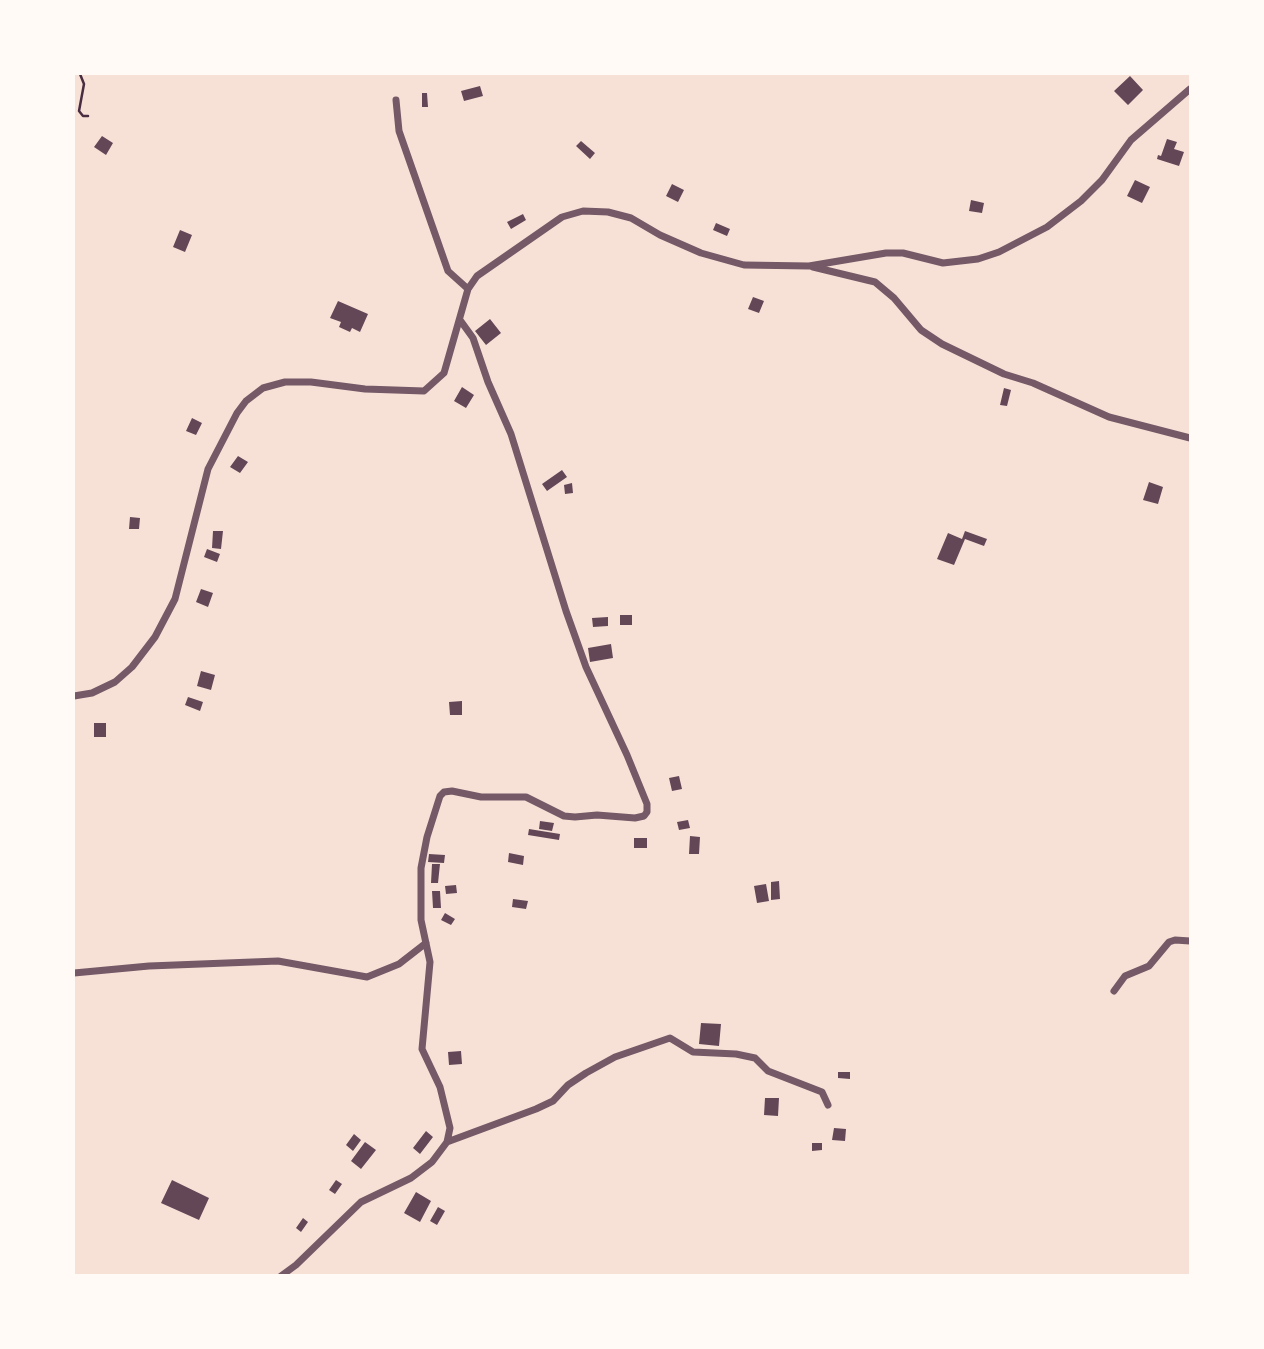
<!DOCTYPE html>
<html>
<head>
<meta charset="utf-8">
<style>
  body { margin:0 }
  #map { position:relative; width:1264px; height:1349px; overflow:hidden; background:#f7e1d7; font-family:Signika,sans-serif }
  canvas { display:block }
  .frame { position:absolute; inset:0; border:75px solid #fffaf5; pointer-events:none }
</style>
</head>
<body>
<div id="map">
<canvas width="1264" height="1349"></canvas>
<div class="frame"></div>
</div>
<script>
const c = document.querySelector('canvas').getContext('2d');
c.lineJoin = 'round';
function fill(path, color) {
  c.fillStyle = color;
  c.fill(path, 'evenodd');
}
function poly(rows) {
  const path = new Path2D();
  for (const r of rows) {
    path.moveTo(r[0], r[1]);
    for (let i = 2; i < r.length; i += 2) path.lineTo(r[i], r[i + 1]);
  }
  return path;
}
function stroke(path, color, width, dash) {
  c.strokeStyle = color;
  c.lineWidth = width;
  c.lineCap = dash ? 'butt' : 'round';
  c.setLineDash(dash || []);
  c.stroke(path);
}
fill(poly([
  [1130,76,1143,90,1128,105,1114,91],
  [480,86,483,96,464,101,461,91],
  [422,93,427,93,428,107,422,107],
  [102,136,113,143,106,155,94,147],
  [1167,139,1177,142,1174,149,1184,152,1179,166,1157,159,1158,155,1161,156],
  [581,141,595,153,590,159,576,146],
  [1135,180,1150,187,1142,203,1127,196],
  [672,184,684,190,678,202,666,196],
  [971,200,984,203,982,213,969,211],
  [523,214,526,220,511,229,507,222],
  [716,223,730,229,727,236,713,230],
  [180,230,192,235,185,252,173,247],
  [753,297,764,301,759,313,748,309],
  [338,301,368,314,360,332,352,328,350,332,339,327,341,322,330,318],
  [490,319,501,333,486,345,475,331],
  [462,387,474,395,466,408,454,401],
  [1004,388,1011,390,1007,406,1000,405],
  [192,418,202,423,196,435,186,431],
  [238,456,248,462,240,473,230,467],
  [562,470,567,477,547,491,542,484],
  [1149,482,1163,487,1158,504,1143,500],
  [572,483,573,493,565,494,564,485],
  [130,517,140,518,139,529,129,529],
  [213,531,223,531,221,549,212,548],
  [965,531,987,539,984,546,965,539,954,565,937,559,948,533,962,539],
  [207,549,220,554,217,562,204,557],
  [201,589,213,593,208,607,196,602],
  [620,615,632,615,632,625,620,625],
  [608,617,608,626,593,627,592,618],
  [611,644,613,658,590,662,588,648],
  [201,671,215,675,211,690,197,686],
  [188,697,203,702,200,711,185,705],
  [462,701,462,715,450,715,449,702],
  [94,723,106,723,106,737,94,737],
  [679,776,682,789,672,791,669,778],
  [688,820,690,828,679,830,677,822],
  [540,821,554,823,552,831,539,829],
  [529,829,560,834,559,840,528,835],
  [690,836,700,837,699,854,689,854],
  [634,838,647,838,647,848,634,848],
  [509,853,524,856,523,865,508,862],
  [429,854,445,855,444,863,428,862],
  [432,864,440,864,438,883,431,883],
  [779,881,780,899,771,900,771,882],
  [766,884,769,901,757,903,754,886],
  [456,885,457,893,446,894,445,886],
  [432,891,440,891,441,908,433,908],
  [513,899,528,901,526,909,512,907],
  [445,913,455,919,451,925,441,920],
  [701,1023,721,1024,719,1046,699,1044],
  [461,1051,462,1064,449,1065,448,1052],
  [838,1072,850,1072,850,1079,838,1078],
  [765,1098,779,1098,778,1116,764,1115],
  [834,1128,846,1129,845,1141,832,1140],
  [426,1131,433,1137,420,1154,413,1148],
  [354,1134,361,1140,353,1151,346,1145],
  [365,1142,376,1150,361,1169,351,1161],
  [812,1143,822,1143,822,1150,812,1151],
  [172,1180,209,1198,199,1220,161,1203],
  [336,1180,342,1184,335,1194,329,1190],
  [416,1192,431,1201,420,1222,404,1213],
  [438,1207,445,1211,437,1225,430,1221],
  [303,1218,308,1222,301,1232,296,1228]
]), '#644757');
stroke(poly([
  [80,74,84,84,79,111,83,116,88,116]
]), '#4a2c40', 2.5);
stroke(poly([
  [396,100,399,131,448,271,468,289],
  [813,267,875,282,894,298,921,330,942,344,1004,374,1033,383,1109,417,1190,438],
  [74,696,92,693,115,682,132,667,155,637,175,599,208,469,237,413,246,401,263,388,285,382,311,382,365,389,424,391,444,373,468,289,477,276,562,217,583,211,608,212,631,218,660,235,701,253,744,265,809,266,886,253,903,253,943,263,978,259,999,252,1047,227,1081,201,1102,180,1131,140,1190,89],
  [74,973,149,966,278,961,367,977,399,964,426,943],
  [1114,991,1125,976,1149,966,1169,942,1175,940,1190,941],
  [447,1142,536,1109,553,1101,568,1085,586,1073,615,1057,670,1038,693,1052,736,1054,755,1058,768,1071,822,1092,828,1105],
  [281,1276,296,1265,361,1202,411,1178,432,1162,447,1142,450,1128,440,1087,422,1049,430,962,421,920,421,868,427,837,440,796,444,792,452,791,481,797,526,797,564,816,575,817,597,815,635,818,644,816,647,812,647,804,627,755,586,667,566,611,511,434,488,382,473,338,460,320]
]), '#755966', 7);
</script>
</body>
</html>
